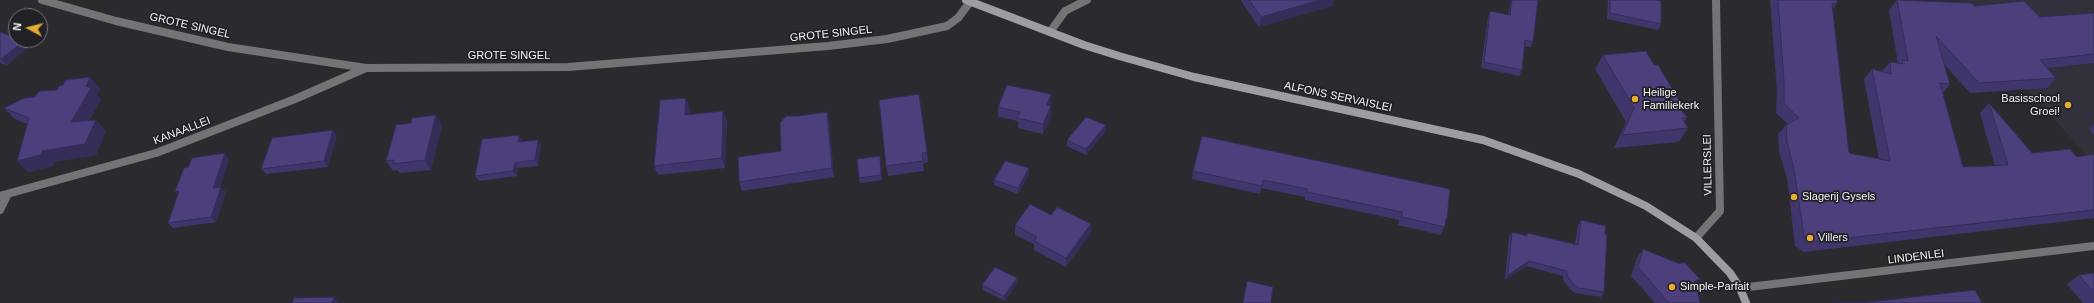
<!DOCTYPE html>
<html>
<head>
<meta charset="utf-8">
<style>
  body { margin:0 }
  #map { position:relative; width:2094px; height:303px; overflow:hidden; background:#2a2a2f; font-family:Arial,sans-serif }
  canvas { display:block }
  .north { position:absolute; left:8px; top:8px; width:40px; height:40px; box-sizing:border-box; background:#212025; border:1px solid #767579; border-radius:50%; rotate:277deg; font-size:11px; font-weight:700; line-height:16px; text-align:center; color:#f5f4f8 }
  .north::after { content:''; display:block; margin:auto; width:14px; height:18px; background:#e6ac36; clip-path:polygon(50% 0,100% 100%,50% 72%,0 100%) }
</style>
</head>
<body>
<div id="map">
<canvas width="2094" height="303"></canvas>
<div class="north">N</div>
</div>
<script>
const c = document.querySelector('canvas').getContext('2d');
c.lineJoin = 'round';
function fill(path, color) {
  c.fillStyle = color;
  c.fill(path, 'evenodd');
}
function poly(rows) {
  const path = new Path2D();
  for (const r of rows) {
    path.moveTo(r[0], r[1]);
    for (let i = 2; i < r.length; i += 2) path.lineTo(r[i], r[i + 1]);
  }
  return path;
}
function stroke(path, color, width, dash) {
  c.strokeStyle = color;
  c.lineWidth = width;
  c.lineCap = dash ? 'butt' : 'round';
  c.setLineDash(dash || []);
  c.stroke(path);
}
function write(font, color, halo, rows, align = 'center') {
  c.font = font + ' Arial,sans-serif';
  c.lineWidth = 3.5;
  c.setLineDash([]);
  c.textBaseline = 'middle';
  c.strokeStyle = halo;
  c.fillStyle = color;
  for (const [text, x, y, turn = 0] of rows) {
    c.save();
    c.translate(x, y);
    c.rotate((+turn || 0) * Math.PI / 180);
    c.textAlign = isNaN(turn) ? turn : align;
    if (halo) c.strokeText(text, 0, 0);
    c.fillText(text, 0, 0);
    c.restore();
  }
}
fill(poly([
  [1959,0,2094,0,2094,163,1989,48]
]), '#31303b');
stroke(poly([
  [42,0,116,21,228,47,366,68,568,67,828,46,887,39,947,26,958,18,970,2],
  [1050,32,1065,11,1087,0],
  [0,196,156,153,295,99,366,68],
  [0,210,8,194],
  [1696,238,1720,211,1716,0],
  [1740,288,2094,246]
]), '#747477', 8);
stroke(poly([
  [966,0,1084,45,1119,56,1194,77,1483,140,1579,174,1646,206,1696,238,1730,273,1740,288,1746,303]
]), '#9e9da2', 8);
fill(poly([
  [1241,0,1334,0,1333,6,1259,27,1241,1],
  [1511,0,1538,0,1533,42,1530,47,1524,46,1522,70,1519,76,1481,68,1488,17,1490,11,1508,15],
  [1608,0,1656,0,1661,24,1658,30,1607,19],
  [1770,0,1837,0,1837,3,1833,9,1849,153,1879,159,1864,79,1872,69,1882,71,1890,62,1898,64,1889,10,1897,0,1974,6,2040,17,2094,13,2094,63,2047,68,2056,78,2047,88,1970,93,1944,64,1950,84,1943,93,1963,167,1995,166,1980,113,1989,103,2032,153,2077,157,2094,154,2094,218,1804,252,1795,246,1787,178,1779,152,1778,134,1786,125,1788,124,1776,113,1777,91],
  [0,32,31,45,7,65,0,63],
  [1603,55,1654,65,1682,105,1681,108,1687,118,1684,122,1688,128,1679,142,1614,148,1626,122,1595,69],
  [63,85,100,88,97,95,101,99,89,121,96,120,106,131,96,155,54,162,53,166,28,172,17,161,27,124,15,119,4,108,57,90],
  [919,94,928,162,923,163,924,171,888,176,886,166],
  [1051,104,1050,106,1051,116,1043,134,1018,128,1018,121,998,117,998,107],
  [690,108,689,115,723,111,727,121,725,168,658,175,654,166],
  [827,112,829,121,834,177,742,191,739,182,781,151,798,116],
  [2094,124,2094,135,2089,129],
  [442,125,431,170,400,173,397,170,393,171,386,161],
  [1106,131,1086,155,1067,146,1067,140],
  [337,135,328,167,266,174,261,169],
  [519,135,522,141,522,142,538,140,541,145,538,166,518,168,517,176,479,181,475,176],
  [229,159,220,187,226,192,216,222,173,228,168,223],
  [881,162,882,180,860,183,859,178],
  [1193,171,1450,189,1447,219,1441,235,1398,225,1399,220,1305,200,1305,197,1261,188,1260,194,1192,179],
  [1029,174,1018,194,994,185,994,180],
  [1051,215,1091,233,1066,267,1034,250,1034,244,1015,235,1015,225],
  [1581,220,1605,234,1604,292,1601,297,1575,293,1570,289,1563,280,1563,276,1526,266,1505,280,1509,237,1512,232,1526,235,1527,233,1575,244,1578,225],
  [1643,249,1696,284,1700,303,1655,303,1631,276,1637,258],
  [2094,273,2094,303,2083,303,2067,284,2079,275],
  [1017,283,1005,301,983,290,982,285]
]), '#41366b');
fill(poly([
  [1320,0,1334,0,1333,6,1259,27,1261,17],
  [25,40,31,45,7,65,1,59],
  [90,77,100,88,97,95,101,99,82,133,71,122],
  [1051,94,1051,104,1047,115,1047,105],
  [686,98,690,108,689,125,685,115],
  [1051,106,1051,116,1043,134,1043,124],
  [723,111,727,121,725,168,722,158],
  [827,112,829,121,834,177,832,168],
  [436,115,442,125,431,170,425,160],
  [96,120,106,131,96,155,54,162,53,166,28,172,17,161,42,151],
  [1106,125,1106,131,1086,155,1086,149],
  [333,130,337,135,328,167,324,161],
  [519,135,522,141,521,148,518,142],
  [538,140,541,145,538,166,535,160],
  [225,153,229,159,218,193,213,188],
  [880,156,881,162,882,180,881,175],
  [515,163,518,168,517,176,513,171],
  [1029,168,1029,174,1018,194,1018,188],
  [221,187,226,192,216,222,211,217],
  [175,191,179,191,180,197],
  [1091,224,1091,233,1066,267,1066,258],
  [1529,261,1526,266,1505,280,1508,275],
  [1017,278,1017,283,1005,301,1004,296],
  [1700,279,1693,288,1695,281],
  [334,297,339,303,332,303]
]), '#352c57');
const building = poly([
  [1249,0,1320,0,1261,17,1249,0],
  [1512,0,1538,0,1533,42,1525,40,1522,70,1484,62,1490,11,1510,15,1512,0],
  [1610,0,1656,0,1661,1,1661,24,1610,13,1610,0],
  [1778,0,1837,0,1837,3,1832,4,1849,153,1890,161,1872,69,1891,74,1890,62,1903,64,1902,60,1908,61,1897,0,1972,3,1974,6,2024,1,2040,17,2094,13,2094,54,2040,60,2056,78,1979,83,1936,36,1950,84,1940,83,1963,167,2008,165,1989,103,2032,153,2070,149,2077,157,2094,154,2094,210,1812,242,1804,236,1794,169,1787,142,1786,125,1799,118,1784,103,1784,82,1778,0],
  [0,32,16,37,16,40,25,40,1,59,0,59,0,32],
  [1646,51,1654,65,1658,65,1682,105,1679,106,1687,118,1682,118,1688,128,1622,135,1634,108,1603,55,1646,51],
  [90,77,86,86,91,88,71,122,96,120,85,144,42,151,41,155,17,161,29,118,4,108,24,98,35,97,39,91,57,90,59,86,63,85,66,80,90,77],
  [1007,85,1051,94,1047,105,1051,106,1043,124,1017,118,1020,112,998,107,1007,85],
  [919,94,927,152,922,153,923,161,886,166,879,100,919,94],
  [686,98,685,115,723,111,722,158,654,166,660,100,686,98],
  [827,112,832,168,739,182,738,157,781,151,780,123,786,116,798,116,827,112],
  [436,115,425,160,393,164,394,160,386,161,396,125,411,123,412,118,436,115],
  [1086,117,1106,125,1086,149,1067,140,1086,117],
  [333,130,324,161,261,169,272,138,333,130],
  [519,135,518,142,538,140,535,160,515,163,513,171,475,176,482,139,519,135],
  [1202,136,1450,189,1447,219,1446,218,1445,227,1402,217,1402,212,1307,192,1307,189,1263,180,1262,186,1193,171,1202,136],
  [225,153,213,188,221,187,211,217,168,223,179,191,175,191,184,168,188,167,192,158,225,153],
  [880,156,881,175,859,178,857,159,880,156],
  [1005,161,1029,168,1018,188,994,180,1005,161],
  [1030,204,1051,215,1057,207,1091,224,1066,258,1034,241,1037,237,1015,225,1030,204],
  [1581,220,1606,226,1605,234,1607,235,1604,292,1579,288,1573,284,1567,275,1567,271,1529,261,1508,275,1512,232,1527,236,1527,233,1578,245,1581,220],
  [1643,249,1680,264,1684,262,1700,279,1695,281,1700,303,1669,303,1638,267,1643,249],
  [995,267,1017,278,1004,296,982,285,995,267],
  [2094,273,2094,293,2079,275,2094,273],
  [1247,281,1273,287,1271,303,1243,303,1247,281],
  [1975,290,1982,303,1835,303,1870,302,1975,290],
  [334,297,332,303,292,303,294,298,334,297]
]);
fill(building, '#4c3f7c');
stroke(building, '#352c57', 1);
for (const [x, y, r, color] of [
  [1635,99,4,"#e6ac36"],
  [2068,105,4,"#e6ac36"],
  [1794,197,4,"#e6ac36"],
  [1810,238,4,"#e6ac36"],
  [1672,287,4,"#e6ac36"]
]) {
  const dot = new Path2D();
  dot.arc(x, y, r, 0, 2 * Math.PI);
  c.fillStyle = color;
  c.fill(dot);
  stroke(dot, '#212025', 1.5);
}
write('11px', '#f5f4f8', '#212025', [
  ["GROTE SINGEL",190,26,13],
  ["GROTE SINGEL",831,34,-6],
  ["GROTE SINGEL",509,56],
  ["ALFONS SERVAISLEI",1338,97,12],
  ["KANAALLEI",182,131,-21],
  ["VILLERSLEI",1708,165,-91],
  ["LINDENLEI",1916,257,-7]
]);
write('11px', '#f5f4f8', '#212025', [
  ["Heilige",1643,93],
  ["Familiekerk",1643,106],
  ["Basisschool",2060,99,"right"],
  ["Groei!",2060,112,"right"],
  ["Slagerij Gysels",1802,197],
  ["Villers",1818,238],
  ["Simple-Parfait",1680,287]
], 'left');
</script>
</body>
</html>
